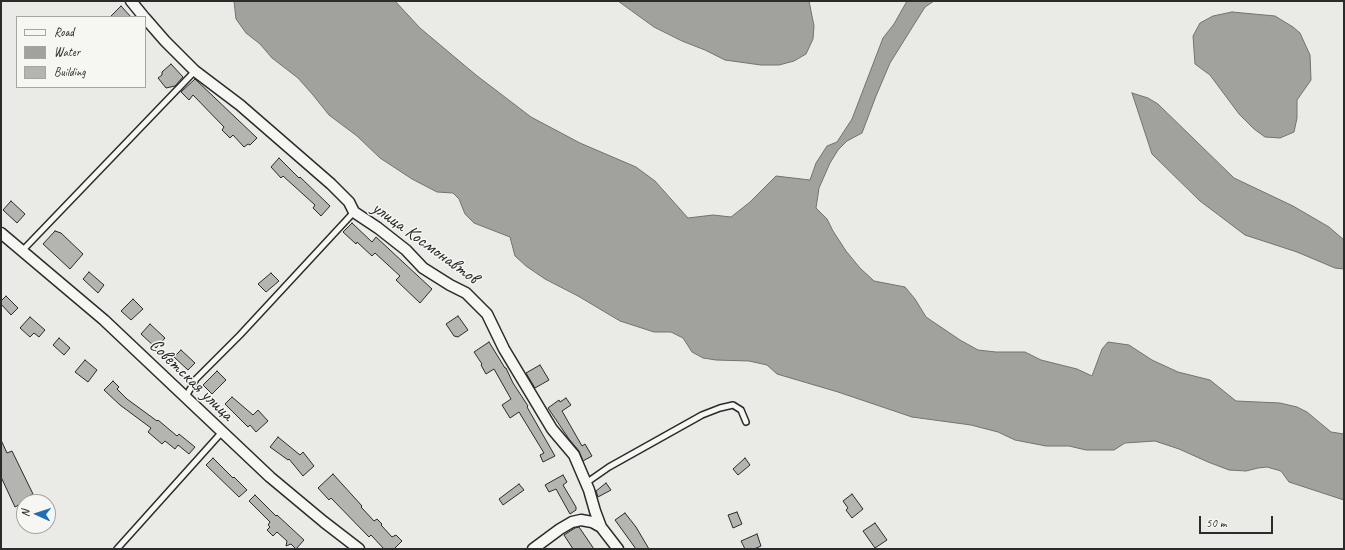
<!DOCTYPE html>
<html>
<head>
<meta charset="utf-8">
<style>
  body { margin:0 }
  #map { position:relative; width:1345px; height:550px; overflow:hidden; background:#eaeae6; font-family:Caveat,sans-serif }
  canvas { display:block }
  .frame { position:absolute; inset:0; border:2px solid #2b2b2b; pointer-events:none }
  .legend { position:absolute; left:16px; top:16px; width:130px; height:72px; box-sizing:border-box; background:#f6f6f2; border:1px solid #a5a5a2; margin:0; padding:5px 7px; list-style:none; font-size:12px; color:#2b2b2b }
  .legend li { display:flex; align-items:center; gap:8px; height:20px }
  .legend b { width:20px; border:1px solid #a5a5a2 }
  .north { position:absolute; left:16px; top:494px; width:40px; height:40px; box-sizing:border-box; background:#f6f6f2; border:1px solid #a5a5a2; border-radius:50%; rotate:273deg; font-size:11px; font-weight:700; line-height:16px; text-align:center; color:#2b2b2b }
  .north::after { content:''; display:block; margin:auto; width:14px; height:18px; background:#1f6fb2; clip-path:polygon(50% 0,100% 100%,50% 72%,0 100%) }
  .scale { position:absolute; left:1199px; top:516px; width:74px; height:18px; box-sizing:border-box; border:2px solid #2b2b2b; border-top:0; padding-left:5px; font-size:12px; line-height:14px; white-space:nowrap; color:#2b2b2b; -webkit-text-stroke:3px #f6f6f2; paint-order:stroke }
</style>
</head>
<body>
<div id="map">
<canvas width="1345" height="550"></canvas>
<div class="frame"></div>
<ul class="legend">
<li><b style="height:5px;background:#f6f6f2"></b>Road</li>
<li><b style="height:11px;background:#a1a19e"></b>Water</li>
<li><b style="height:11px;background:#b4b4b1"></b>Building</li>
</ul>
<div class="north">N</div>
<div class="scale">50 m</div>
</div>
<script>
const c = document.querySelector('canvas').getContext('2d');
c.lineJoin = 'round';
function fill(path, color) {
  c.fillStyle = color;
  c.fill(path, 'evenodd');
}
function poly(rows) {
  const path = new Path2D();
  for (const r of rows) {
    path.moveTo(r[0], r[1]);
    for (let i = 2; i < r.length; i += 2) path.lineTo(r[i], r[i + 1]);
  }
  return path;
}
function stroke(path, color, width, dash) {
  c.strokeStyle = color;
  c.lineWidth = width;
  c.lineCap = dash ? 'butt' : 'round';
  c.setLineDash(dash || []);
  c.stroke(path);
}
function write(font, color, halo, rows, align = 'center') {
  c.font = font + ' Caveat,sans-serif';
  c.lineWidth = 3;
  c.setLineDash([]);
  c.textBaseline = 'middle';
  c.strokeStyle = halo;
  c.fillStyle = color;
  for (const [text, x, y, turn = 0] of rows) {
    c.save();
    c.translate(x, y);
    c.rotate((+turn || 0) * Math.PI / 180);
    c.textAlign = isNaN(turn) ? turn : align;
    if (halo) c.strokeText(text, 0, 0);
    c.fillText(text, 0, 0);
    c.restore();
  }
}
const water = poly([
  [234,1,395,1,420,28,476,75,531,117,580,143,636,167,655,181,688,218,713,215,731,217,750,202,776,176,810,180,816,163,827,146,837,142,852,119,883,38,894,24,907,1,934,1,925,7,890,63,876,96,862,133,847,141,838,150,830,163,819,188,816,208,827,219,833,231,846,251,860,268,874,281,905,287,915,299,926,317,960,340,978,350,996,352,1025,352,1041,360,1077,369,1092,376,1102,349,1108,342,1129,345,1152,360,1178,372,1210,380,1236,401,1280,403,1297,407,1307,412,1331,432,1344,434,1344,500,1289,482,1281,471,1267,467,1258,468,1246,471,1229,470,1208,462,1179,449,1155,441,1125,443,1114,450,1086,450,1069,446,1046,446,1015,440,998,432,971,425,912,417,838,392,777,374,767,365,749,361,716,360,703,358,692,352,683,338,671,332,654,332,620,321,578,296,545,279,526,266,515,256,510,237,474,223,465,214,459,199,453,193,437,192,412,179,380,158,357,136,329,115,313,95,298,78,272,58,260,44,246,33,236,19,234,1],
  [618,1,809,1,814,26,813,39,806,54,794,61,779,65,761,65,725,60,705,50,682,41,654,27,618,1],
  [1232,12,1275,16,1293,27,1300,33,1310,55,1311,80,1297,100,1297,118,1294,132,1280,138,1265,137,1254,129,1239,114,1210,75,1195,64,1193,36,1200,23,1213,16,1232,12],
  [1132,93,1148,98,1158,104,1234,178,1293,206,1329,227,1344,240,1344,269,1335,268,1297,252,1245,235,1200,201,1152,154,1132,93]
]);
fill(water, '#a1a19e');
stroke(water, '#727270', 1);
const building = poly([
  [121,6,131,17,110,17,121,6],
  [171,64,183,77,175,86,166,88,158,78,162,75,162,72,171,64],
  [195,79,257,138,250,145,248,144,244,147,233,135,230,138,222,130,224,127,193,95,189,100,181,92,195,79],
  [279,158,299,178,300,177,330,206,321,216,313,208,315,205,283,176,281,178,271,167,279,158],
  [11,201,25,214,17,223,3,210,11,201],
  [352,223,372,242,376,237,432,289,420,303,396,280,400,276,375,253,372,256,357,242,356,244,343,232,352,223],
  [55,231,61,233,83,254,70,269,43,244,55,231],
  [89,272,104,285,98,293,83,279,89,272],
  [271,273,279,281,266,292,258,284,271,273],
  [6,296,18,308,11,315,1,304,1,301,6,296],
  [133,299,143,309,131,320,121,311,133,299],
  [458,316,468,330,458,337,454,336,446,324,458,316],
  [30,317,45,330,39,337,34,333,30,337,20,328,30,317],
  [150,324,165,338,156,348,141,334,150,324],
  [59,338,70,348,64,355,53,345,59,338],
  [489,342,505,368,506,368,513,383,528,406,527,407,555,456,543,462,540,455,544,453,519,412,510,418,502,405,511,399,494,369,486,374,481,365,482,364,474,352,489,342],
  [181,350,195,363,188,370,174,357,181,350],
  [85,360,97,370,88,382,75,372,85,360],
  [540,365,549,380,535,388,526,373,540,365],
  [217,371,226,380,212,394,203,385,217,371],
  [113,381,119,387,117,389,127,399,157,421,158,420,177,436,179,434,195,447,189,454,178,445,175,449,165,441,162,444,148,432,151,428,120,405,104,390,113,381],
  [232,397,253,415,258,410,268,421,256,432,250,425,248,427,225,404,232,397],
  [566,398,571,405,562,411,582,446,585,444,592,456,583,461,579,451,569,439,548,408,559,400,560,402,566,398],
  [278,437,300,455,303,452,314,466,303,476,289,459,288,460,270,447,278,437],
  [1,440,7,453,12,451,33,494,25,498,26,501,15,507,1,477,1,440],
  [213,458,233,478,234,477,247,490,239,497,206,465,213,458],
  [745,458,750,465,738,475,733,469,745,458],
  [333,474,362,506,361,507,374,521,377,519,382,524,381,525,392,537,396,535,402,541,394,549,384,549,371,535,369,537,331,498,329,500,318,488,333,474],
  [563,475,567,482,563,485,576,507,576,510,570,514,556,489,549,492,545,485,563,475],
  [606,483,611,490,598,497,596,491,606,483],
  [519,484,524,490,503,505,499,499,519,484],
  [852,494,863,509,852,518,846,510,848,508,843,501,852,494],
  [255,495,276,516,277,515,304,540,296,549,291,544,286,546,287,541,277,532,273,536,267,530,270,527,268,525,270,522,249,501,255,495],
  [737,512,742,524,733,528,728,515,737,512],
  [625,513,636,527,649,549,636,549,615,520,625,513],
  [875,523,887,540,875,548,863,531,875,523],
  [579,527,594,549,573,549,564,535,575,528,579,527],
  [757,534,761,546,754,549,745,549,741,541,757,534]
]);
fill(building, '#b4b4b1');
stroke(building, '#2b2b2b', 1);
const service = poly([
  [22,251,195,71],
  [185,398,196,379,240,335,354,212],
  [586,483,609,467,702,415,720,408,733,405,741,410,746,422],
  [117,549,222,432]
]);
const minor = poly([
  [131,1,144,17],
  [145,18,165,41,195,71,240,105,331,184,349,202,354,212,378,228,406,250,423,268,450,285,466,293,487,314,504,349,552,429,574,455,589,490,595,511,601,527,618,549],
  [1,233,104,320,270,477,324,522,359,549],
  [533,549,560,529,572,522,581,520,592,522,601,527]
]);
stroke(service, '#2b2b2b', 8);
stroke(minor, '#2b2b2b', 13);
stroke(service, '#f6f6f2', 5);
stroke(minor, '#f6f6f2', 10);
write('19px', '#2b2b2b', '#f6f6f2', [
  ["улица Космонавтов",425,243,36],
  ["Советская улица",191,380,44]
]);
</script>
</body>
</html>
